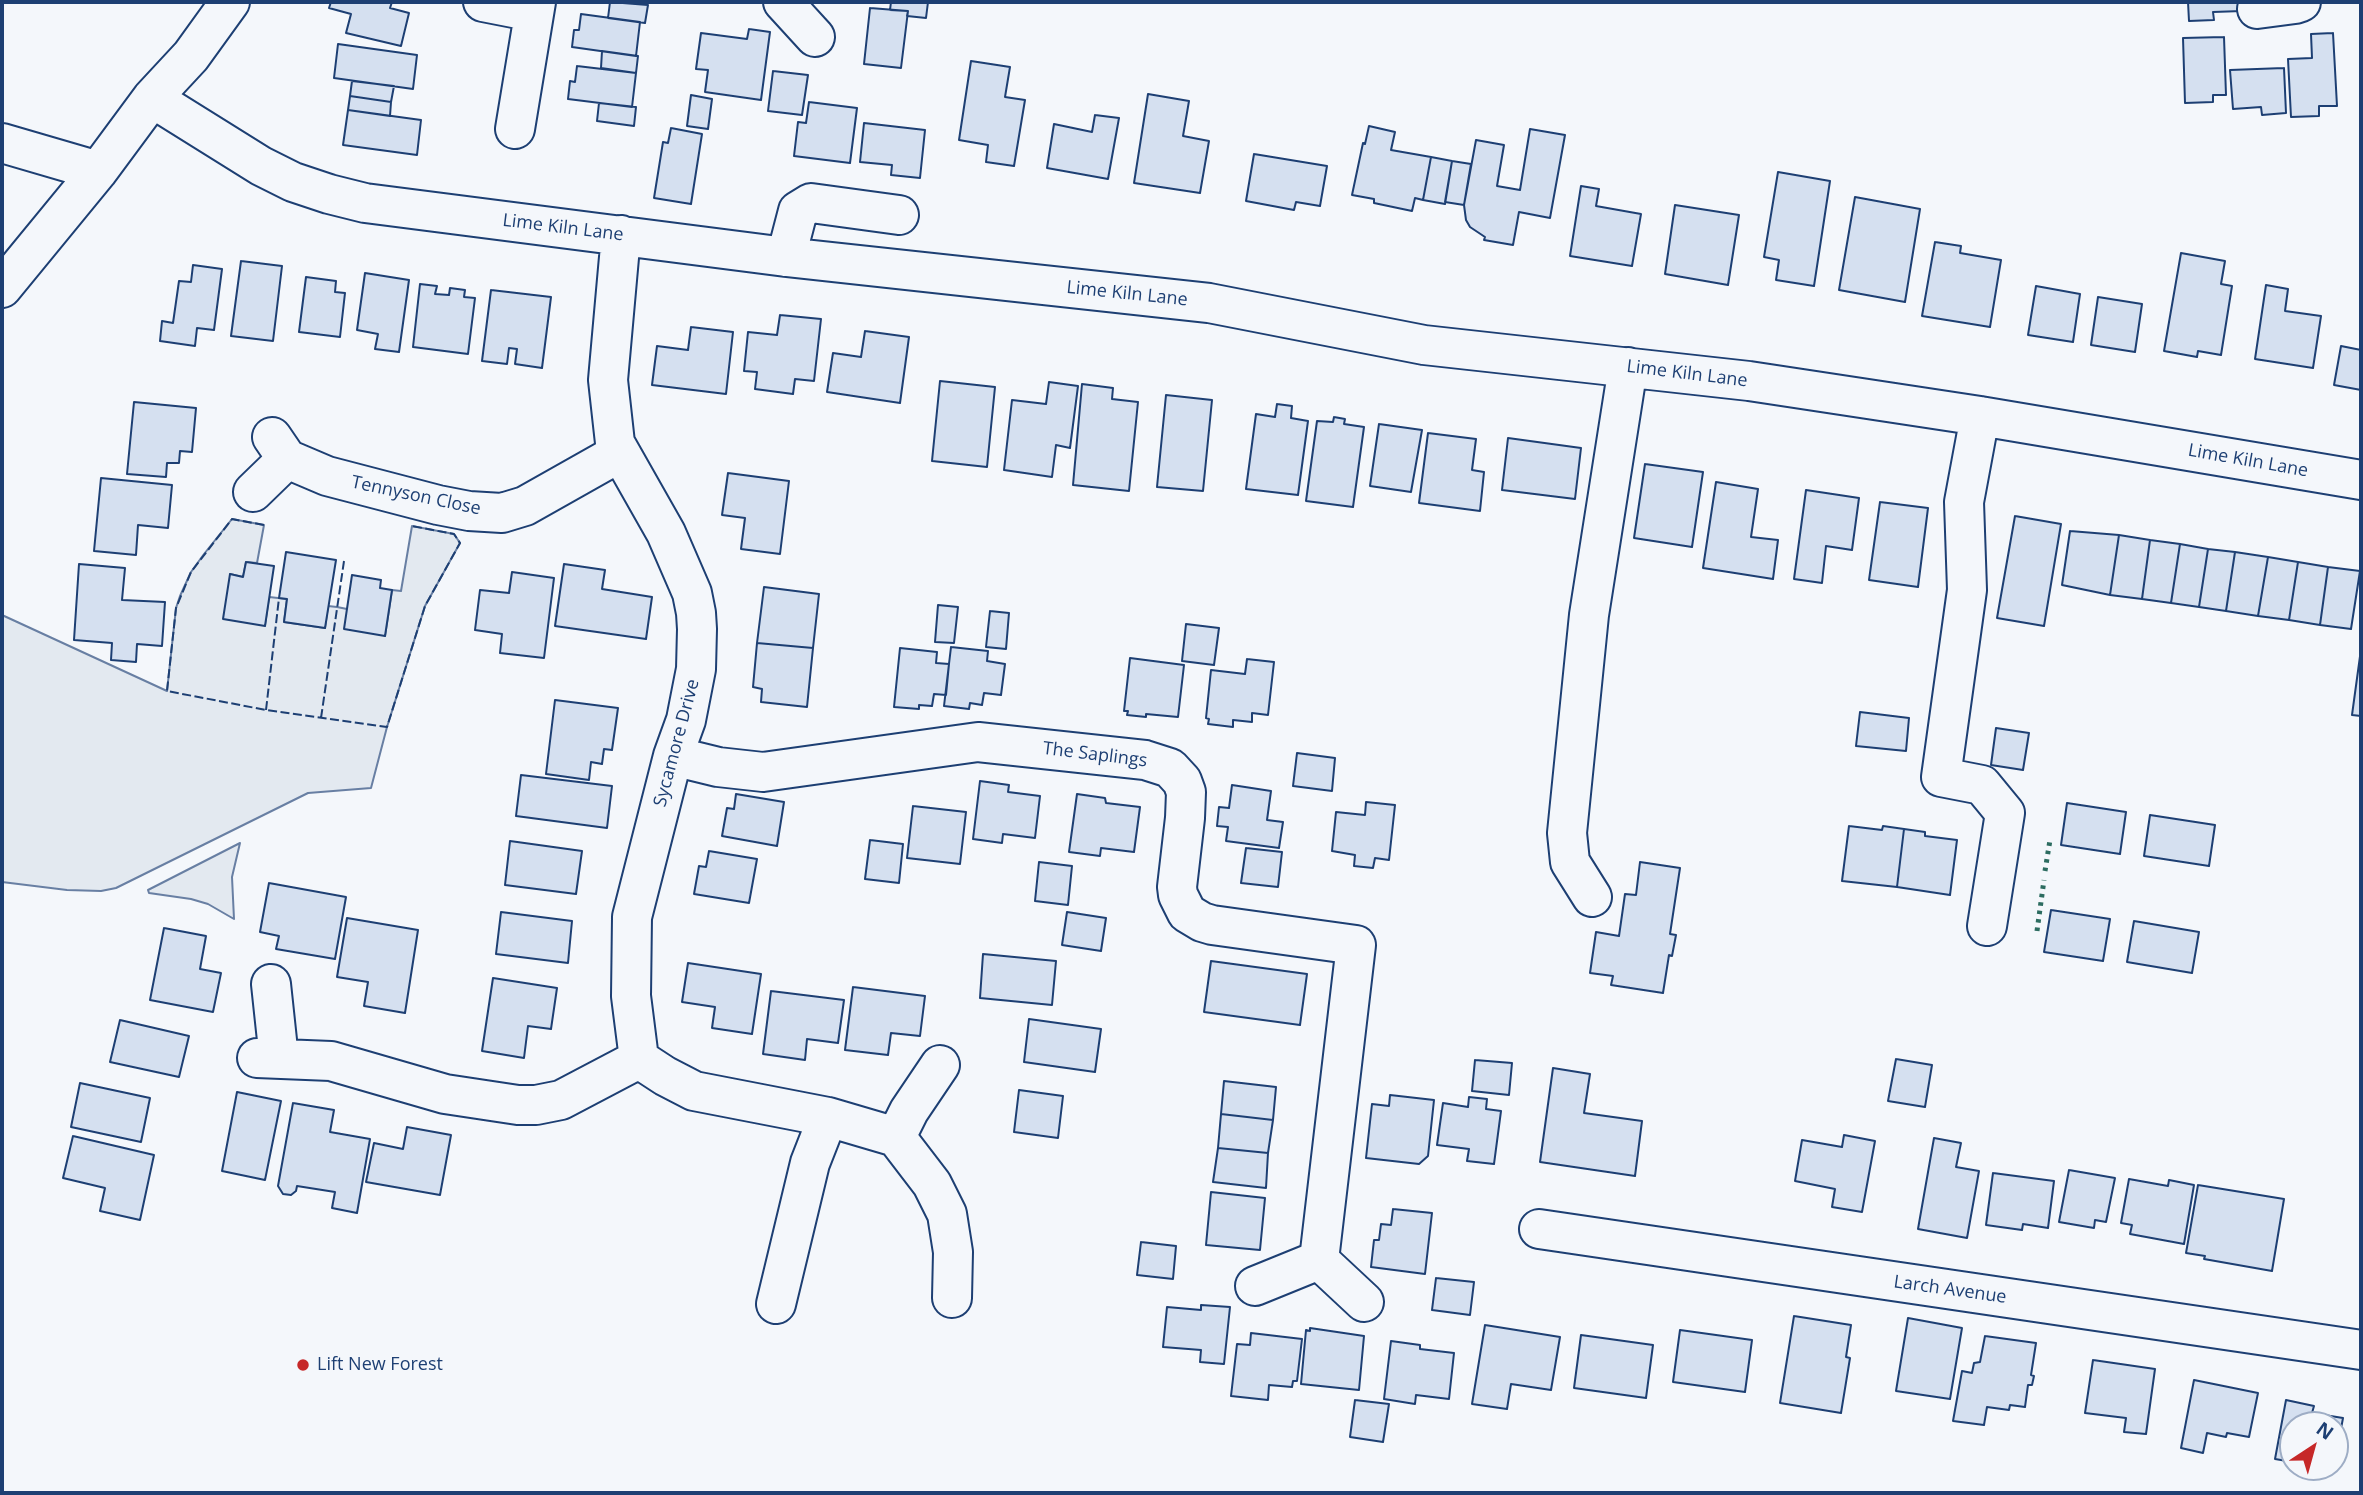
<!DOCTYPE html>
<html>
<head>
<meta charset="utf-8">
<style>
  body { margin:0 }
  #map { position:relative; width:2363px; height:1495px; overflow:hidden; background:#f4f7fb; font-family:"Open Sans",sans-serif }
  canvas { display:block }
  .frame { position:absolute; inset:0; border:4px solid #1d3f73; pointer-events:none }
  .north { position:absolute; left:2279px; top:1411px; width:70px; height:70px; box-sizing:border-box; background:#f4f7fb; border:2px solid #9eadc5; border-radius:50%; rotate:36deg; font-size:19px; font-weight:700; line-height:28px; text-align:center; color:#1d3f73 }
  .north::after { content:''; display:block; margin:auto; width:24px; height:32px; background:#c62828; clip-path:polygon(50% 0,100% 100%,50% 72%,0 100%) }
</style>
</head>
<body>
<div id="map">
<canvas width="2363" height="1495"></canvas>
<div class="frame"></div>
<div class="north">N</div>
</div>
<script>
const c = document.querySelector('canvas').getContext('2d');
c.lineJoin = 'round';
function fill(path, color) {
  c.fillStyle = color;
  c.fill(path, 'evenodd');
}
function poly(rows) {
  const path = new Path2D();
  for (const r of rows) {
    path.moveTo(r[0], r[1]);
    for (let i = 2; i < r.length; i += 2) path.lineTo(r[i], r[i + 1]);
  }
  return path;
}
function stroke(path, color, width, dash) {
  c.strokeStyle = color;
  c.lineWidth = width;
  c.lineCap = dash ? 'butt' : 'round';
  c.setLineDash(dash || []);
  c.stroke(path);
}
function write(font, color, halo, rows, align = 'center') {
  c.font = font + ' "Open Sans",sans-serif';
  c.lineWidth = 5;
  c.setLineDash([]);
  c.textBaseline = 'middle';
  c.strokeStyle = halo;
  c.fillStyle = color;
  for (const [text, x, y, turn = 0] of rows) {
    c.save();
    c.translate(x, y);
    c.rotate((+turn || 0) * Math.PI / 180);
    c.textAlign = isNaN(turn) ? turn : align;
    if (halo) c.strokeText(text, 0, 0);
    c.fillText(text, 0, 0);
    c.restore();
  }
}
const green = poly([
  [232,519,264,525,257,563,246,562,243,577,230,574,265,625,269,597,287,599,284,622,325,628,328,606,337,607,347,609,385,636,392,590,401,591,412,526,454,534,460,543,425,606,387,727,371,788,308,793,116,888,101,891,67,890,2,882,2,615,167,691,176,608,180,596,191,572,204,554,232,519],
  [240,843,232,877,234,919,208,904,191,899,149,893,148,890,240,843]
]);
fill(green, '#e3e9f0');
stroke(green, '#687fa3', 2);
const building = poly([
  [331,2,392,2,390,8,409,13,401,46,346,33,351,14,329,8,331,2],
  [610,2,648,5,645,23,608,18,610,2],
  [891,2,928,2,926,18,907,16,908,11,890,10,891,2],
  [2188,2,2241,2,2242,11,2213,12,2214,20,2189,21,2188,2],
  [870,8,908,11,901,68,864,64,870,8],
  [581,14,640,22,636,56,572,47,574,30,579,30,581,14],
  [749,29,770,32,761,100,705,92,708,70,696,69,701,33,747,39,749,29],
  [2333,33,2337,106,2319,106,2319,116,2291,117,2288,59,2312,58,2311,34,2333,33],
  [2224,37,2226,95,2213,95,2213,102,2185,103,2183,38,2224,37],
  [338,44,417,55,413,89,334,78,338,44],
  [602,51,638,56,636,73,601,68,602,51],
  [971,61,1010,67,1005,97,1025,100,1014,166,986,162,988,145,959,140,971,61],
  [577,66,636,73,632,107,568,99,570,81,575,82,577,66],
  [2284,68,2286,113,2262,115,2261,107,2233,109,2230,70,2284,68],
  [773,71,808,75,802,115,768,111,773,71],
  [352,81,394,86,391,102,350,96,352,81],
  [1148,94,1189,101,1183,136,1209,141,1200,193,1134,183,1148,94],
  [691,95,712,99,708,129,687,126,691,95],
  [350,96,391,102,390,116,348,110,350,96],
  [809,102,857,108,850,163,794,156,798,122,806,123,809,102],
  [599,103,636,107,634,126,597,121,599,103],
  [348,110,421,120,417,155,343,145,348,110],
  [1095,115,1119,118,1108,179,1047,168,1054,124,1092,132,1095,115],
  [864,123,925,130,920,178,891,175,892,165,860,162,864,123],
  [1369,126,1395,132,1391,150,1431,157,1423,200,1415,198,1412,211,1374,203,1374,199,1352,195,1363,143,1365,144,1369,126],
  [671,128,702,134,691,204,654,198,663,142,668,143,671,128],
  [1530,129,1565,135,1550,218,1519,212,1513,245,1484,240,1485,237,1470,227,1466,220,1464,205,1476,140,1504,145,1497,186,1520,190,1530,129],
  [1254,154,1327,166,1320,206,1296,202,1294,210,1246,201,1254,154],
  [1431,157,1452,161,1445,204,1423,200,1431,157],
  [1452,161,1471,164,1464,205,1445,202,1452,161],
  [1778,172,1830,181,1814,286,1776,280,1779,260,1764,257,1778,172],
  [1581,186,1599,189,1596,206,1641,214,1632,266,1570,256,1581,186],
  [1855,197,1920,209,1905,302,1839,290,1855,197],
  [1675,205,1739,215,1728,285,1665,274,1675,205],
  [1935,242,1961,246,1960,253,2001,260,1990,327,1922,316,1935,242],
  [2181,253,2225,261,2221,284,2232,286,2221,355,2198,351,2197,357,2164,351,2181,253],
  [241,261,282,266,273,341,231,336,241,261],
  [193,265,222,269,214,330,197,328,195,346,160,341,162,321,173,323,179,281,191,282,193,265],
  [365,273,409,280,399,352,375,349,378,334,357,330,365,273],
  [306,277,336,281,335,292,345,293,340,337,299,332,306,277],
  [420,284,437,286,435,294,449,295,450,288,465,290,464,297,475,298,468,354,413,347,420,284],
  [2266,285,2288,289,2285,311,2321,316,2313,368,2255,359,2266,285],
  [2036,286,2080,294,2073,342,2028,335,2036,286],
  [491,290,551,297,542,368,515,364,517,349,509,348,507,364,482,361,491,290],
  [2098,297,2142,304,2135,352,2091,345,2098,297],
  [780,315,821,319,814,381,795,379,793,394,755,389,757,372,744,371,748,332,777,335,780,315],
  [691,327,733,332,726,394,652,385,657,346,688,350,691,327],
  [865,331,909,337,900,403,827,392,833,353,861,357,865,331],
  [2341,346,2361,350,2361,390,2334,385,2341,346],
  [940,381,995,387,987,467,932,461,940,381],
  [1049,382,1078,386,1070,448,1056,445,1052,477,1004,470,1012,400,1046,404,1049,382],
  [1082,384,1113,388,1112,399,1138,402,1129,491,1073,485,1082,384],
  [1166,395,1212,400,1203,491,1157,487,1166,395],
  [134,402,196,408,192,452,180,451,179,463,167,463,166,477,127,474,134,402],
  [1277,404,1292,406,1291,418,1308,421,1298,495,1246,489,1256,414,1275,417,1277,404],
  [1334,417,1345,419,1344,424,1364,427,1353,507,1306,501,1317,421,1333,422,1334,417],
  [1379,424,1422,430,1411,492,1370,486,1379,424],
  [1428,433,1476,439,1472,470,1484,472,1480,511,1419,503,1428,433],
  [1508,438,1581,448,1575,499,1502,490,1508,438],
  [1645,464,1703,472,1692,547,1634,538,1645,464],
  [728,473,789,481,780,554,741,549,745,518,722,515,728,473],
  [101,478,172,485,168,528,138,525,136,555,94,551,101,478],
  [1716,482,1758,489,1751,537,1778,540,1773,579,1703,568,1716,482],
  [1806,490,1859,498,1852,550,1826,546,1822,583,1794,579,1806,490],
  [1880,502,1928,508,1918,587,1869,580,1880,502],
  [2015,516,2061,524,2044,626,1997,618,2015,516],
  [2070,531,2119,535,2110,595,2062,585,2070,531],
  [2119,535,2150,540,2142,599,2110,595,2119,535],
  [2150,540,2180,544,2171,603,2142,599,2150,540],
  [2180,544,2208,549,2199,607,2171,603,2180,544],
  [2208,549,2235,552,2226,611,2199,607,2208,549],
  [286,552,336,560,325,628,284,622,287,599,279,598,286,552],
  [2235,552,2268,557,2258,616,2226,611,2235,552],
  [2268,557,2298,562,2289,620,2258,616,2268,557],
  [246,562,274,566,265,626,223,619,230,574,243,577,246,562],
  [2298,562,2328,567,2320,625,2289,620,2298,562],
  [79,564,125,568,122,600,165,602,162,646,137,644,136,662,111,660,112,643,74,640,79,564],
  [564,564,605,570,602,589,652,597,646,639,555,626,564,564],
  [2328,567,2360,571,2351,629,2320,625,2328,567],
  [512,572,554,578,544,658,500,653,502,634,475,630,480,590,509,593,512,572],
  [352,575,381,580,380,588,392,590,385,636,344,629,352,575],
  [764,587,819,594,813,648,757,643,764,587],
  [938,605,958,607,954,643,935,642,938,605],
  [990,611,1009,613,1006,649,986,647,990,611],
  [1186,624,1219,628,1214,665,1182,661,1186,624],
  [757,643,813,648,807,707,761,702,762,689,753,687,757,643],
  [951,647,988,651,987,661,1005,664,1001,695,984,693,982,705,970,703,969,709,944,706,951,647],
  [900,648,937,652,936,663,949,664,946,695,934,694,932,706,919,705,919,709,894,707,900,648],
  [2361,649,2361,716,2352,715,2361,649],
  [1130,658,1184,665,1178,717,1146,714,1146,717,1127,715,1128,711,1124,711,1130,658],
  [1247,659,1274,662,1268,715,1252,713,1252,722,1233,720,1233,727,1208,724,1209,719,1206,718,1211,670,1245,674,1247,659],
  [555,700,618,708,612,750,604,749,602,764,591,762,589,780,546,774,555,700],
  [1860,712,1909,718,1906,751,1856,746,1860,712],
  [1996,728,2029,733,2023,770,1991,765,1996,728],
  [1297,753,1335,758,1332,791,1293,786,1297,753],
  [521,775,612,786,607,828,516,816,521,775],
  [980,781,1009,785,1008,792,1040,796,1035,838,1003,834,1002,843,973,839,980,781],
  [1232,785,1271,791,1267,820,1283,822,1279,848,1226,841,1228,827,1217,826,1219,807,1229,808,1232,785],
  [736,794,784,802,777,846,722,836,727,808,734,809,736,794],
  [1077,794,1105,798,1106,803,1140,807,1134,852,1101,848,1100,856,1069,852,1077,794],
  [1366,802,1395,805,1389,860,1375,858,1373,868,1354,866,1355,855,1332,851,1336,812,1365,815,1366,802],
  [2067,803,2126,812,2120,854,2061,845,2067,803],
  [913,806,966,812,960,864,907,858,913,806],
  [2150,815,2215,825,2209,866,2144,856,2150,815],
  [1849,826,1882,830,1883,826,1904,829,1897,887,1842,881,1849,826],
  [1904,829,1925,832,1925,836,1957,840,1950,895,1897,887,1904,829],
  [870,840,903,844,899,883,865,879,870,840],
  [510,841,582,851,576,894,505,885,510,841],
  [1246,848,1282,852,1278,887,1241,883,1246,848],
  [709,851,757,859,749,903,694,894,699,866,706,867,709,851],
  [1039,862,1072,866,1068,905,1035,901,1039,862],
  [1640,862,1680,868,1670,934,1676,935,1672,956,1669,955,1663,993,1611,985,1613,976,1590,973,1596,932,1619,936,1625,894,1636,895,1640,862],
  [269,883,346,897,335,959,276,949,279,936,260,932,269,883],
  [2051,910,2110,919,2103,961,2044,952,2051,910],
  [501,912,572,921,568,963,496,954,501,912],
  [1067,912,1106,918,1101,951,1062,945,1067,912],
  [347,918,418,930,405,1013,364,1006,368,982,337,977,347,918],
  [2134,921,2199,932,2192,973,2127,962,2134,921],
  [164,928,206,936,200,969,221,973,213,1012,150,1000,164,928],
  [983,954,1056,961,1052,1005,980,998,983,954],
  [1211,961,1307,974,1300,1025,1204,1012,1211,961],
  [688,963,761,974,752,1034,712,1028,715,1007,682,1002,688,963],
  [493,978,557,988,551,1029,528,1026,524,1058,482,1051,493,978],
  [853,987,925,996,920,1036,891,1033,888,1055,845,1050,853,987],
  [771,991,844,1000,838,1043,807,1039,805,1060,763,1054,771,991],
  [1029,1019,1101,1029,1095,1072,1024,1062,1029,1019],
  [120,1020,189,1036,179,1077,110,1062,120,1020],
  [1896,1059,1932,1065,1925,1107,1888,1101,1896,1059],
  [1475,1060,1512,1063,1509,1095,1472,1091,1475,1060],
  [1553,1068,1590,1074,1584,1113,1642,1121,1635,1176,1540,1162,1553,1068],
  [1224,1081,1276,1087,1273,1120,1221,1114,1224,1081],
  [80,1083,150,1098,141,1142,71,1127,80,1083],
  [1019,1090,1063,1096,1058,1138,1014,1132,1019,1090],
  [237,1092,281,1101,265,1180,222,1171,237,1092],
  [1390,1095,1434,1100,1428,1156,1419,1164,1366,1158,1372,1104,1389,1106,1390,1095],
  [1469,1097,1487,1099,1486,1109,1501,1111,1494,1164,1467,1161,1469,1149,1437,1145,1443,1103,1468,1107,1469,1097],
  [293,1103,334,1110,330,1132,370,1139,357,1213,332,1208,335,1192,297,1186,296,1191,291,1195,283,1194,278,1186,293,1103],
  [1221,1114,1273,1120,1268,1153,1218,1148,1221,1114],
  [407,1127,451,1135,440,1195,366,1182,374,1143,403,1149,407,1127],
  [1844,1135,1875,1141,1862,1212,1832,1207,1835,1189,1795,1181,1802,1140,1842,1147,1844,1135],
  [73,1136,154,1155,140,1220,100,1211,105,1188,63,1178,73,1136],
  [1934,1138,1961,1143,1956,1167,1979,1171,1967,1238,1918,1229,1934,1138],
  [1218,1148,1268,1153,1266,1188,1213,1182,1218,1148],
  [2069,1170,2115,1178,2106,1222,2095,1220,2094,1228,2059,1222,2069,1170],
  [1993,1173,2054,1181,2048,1228,2023,1224,2022,1230,1986,1225,1993,1173],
  [2129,1179,2168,1186,2169,1180,2194,1185,2184,1244,2130,1234,2132,1225,2121,1223,2129,1179],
  [2198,1185,2284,1199,2272,1271,2204,1259,2205,1256,2186,1253,2198,1185],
  [1211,1192,1265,1198,1260,1250,1206,1245,1211,1192],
  [1393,1209,1432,1213,1425,1274,1371,1267,1374,1240,1379,1240,1381,1224,1391,1225,1393,1209],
  [1141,1242,1176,1246,1173,1279,1137,1275,1141,1242],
  [1436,1278,1474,1282,1470,1315,1432,1310,1436,1278],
  [1201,1305,1230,1307,1224,1364,1200,1362,1201,1350,1163,1347,1167,1307,1201,1310,1201,1305],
  [1794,1316,1851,1325,1846,1357,1850,1358,1841,1413,1780,1403,1794,1316],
  [1908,1318,1962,1328,1950,1399,1896,1391,1908,1318],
  [1485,1325,1560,1337,1551,1390,1511,1384,1507,1409,1472,1404,1485,1325],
  [1310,1328,1364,1336,1359,1390,1301,1384,1306,1330,1310,1331,1310,1328],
  [1680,1330,1752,1340,1745,1392,1673,1382,1680,1330],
  [1251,1333,1302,1339,1297,1381,1293,1381,1292,1387,1269,1385,1268,1400,1231,1396,1237,1344,1250,1345,1251,1333],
  [1581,1335,1653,1345,1646,1398,1574,1388,1581,1335],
  [1985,1336,2036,1343,2031,1375,2034,1376,2032,1385,2028,1385,2025,1407,2010,1405,2009,1410,1987,1407,1984,1425,1953,1421,1962,1371,1972,1373,1974,1363,1980,1362,1985,1336],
  [1391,1341,1420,1345,1420,1349,1454,1353,1449,1399,1416,1395,1415,1404,1384,1399,1391,1341],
  [2093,1360,2155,1369,2146,1434,2124,1432,2126,1418,2085,1413,2093,1360],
  [2194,1380,2258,1393,2249,1437,2227,1433,2226,1437,2207,1433,2203,1453,2181,1448,2194,1380],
  [1355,1400,1389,1404,1383,1442,1350,1437,1355,1400],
  [2286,1400,2314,1406,2312,1413,2343,1418,2335,1461,2335,1425,2293,1425,2293,1462,2275,1459,2286,1400]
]);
fill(building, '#d5e0f0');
stroke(building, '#1d3f73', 2);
const minor = poly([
  [483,2,534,12],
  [783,2,815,37],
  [2257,9,2295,4,2301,2],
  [152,98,261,166,293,182,329,194,365,203,786,257,1209,303,1424,345,1749,381,1980,416,2361,480],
  [515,129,536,2],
  [2,143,98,171],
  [621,235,608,380,615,443,666,533,692,593,696,613,697,629,696,669,686,720,673,756,632,917,631,996,639,1059],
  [786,257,798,211,811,203,899,215],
  [2,288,98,171,152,98,191,56,230,2],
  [1980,416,1964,502,1967,590,1941,777,1982,785,2005,813,1987,926],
  [272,437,287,459,327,476,438,505,469,511,502,513,525,506,619,453],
  [253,492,287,459],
  [673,756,718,767,763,772,978,742,1145,760,1170,768,1182,781,1186,792,1185,818,1177,887,1178,895,1187,913,1202,922,1212,925,1356,945,1319,1260],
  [1592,897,1570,862,1567,833,1589,615,1628,367],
  [271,984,279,1059],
  [257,1058,331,1061,445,1094,518,1105,536,1105,561,1100,639,1059],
  [639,1059,665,1076,694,1091,828,1117,896,1137,932,1184,947,1214,953,1252,952,1298],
  [896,1137,909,1111,940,1065],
  [1539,1229,2361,1350],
  [1319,1260,1364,1302],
  [1255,1286,1319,1260],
  [776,1304,810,1163,828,1117]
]);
stroke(minor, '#1d3f73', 42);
stroke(minor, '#f4f7fb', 38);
stroke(poly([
  [2045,871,2050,840],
  [2037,931,2044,880]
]), '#2c6c60', 5, [3.5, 5]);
stroke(poly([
  [264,525,232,519,191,572,176,608,167,691,266,710,387,727,425,606,460,543,454,534,412,526],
  [266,710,279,598],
  [321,718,344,561]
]), '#1d3f73', 2, [9, 3.5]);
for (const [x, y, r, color] of [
  [303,1365,7,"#c62828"]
]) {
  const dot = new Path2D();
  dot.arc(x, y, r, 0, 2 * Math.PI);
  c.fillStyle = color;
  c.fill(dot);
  stroke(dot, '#f4f7fb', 2.5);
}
write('18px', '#1d3f73', '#f4f7fb', [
  ["Lime Kiln Lane",563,228,7],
  ["Lime Kiln Lane",1127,294,6],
  ["Lime Kiln Lane",1687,374,7],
  ["Lime Kiln Lane",2248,461,10],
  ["Tennyson Close",416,496,12],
  ["Sycamore Drive",677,743,-75],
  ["The Saplings",1095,755,7],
  ["Larch Avenue",1950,1290,8]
]);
write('18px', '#1d3f73', '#f4f7fb', [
  ["Lift New Forest",317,1365]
], 'left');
</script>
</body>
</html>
